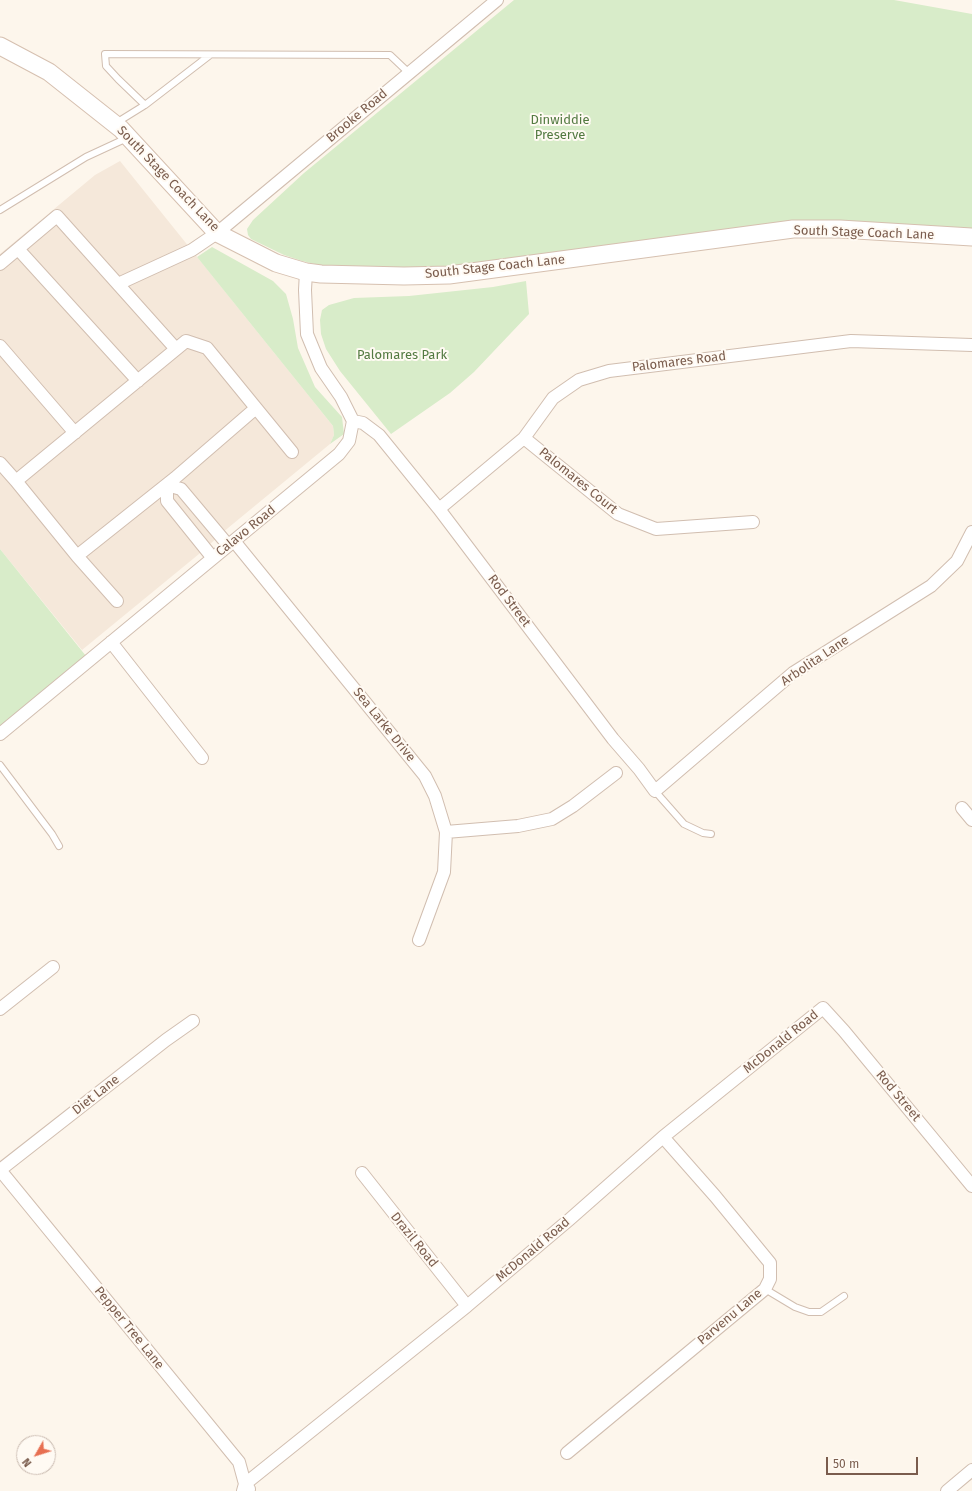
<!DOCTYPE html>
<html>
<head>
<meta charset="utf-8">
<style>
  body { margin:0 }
  #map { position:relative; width:972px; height:1491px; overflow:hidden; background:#fdf6ec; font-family:"Fira Sans",sans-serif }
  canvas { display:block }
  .north { position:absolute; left:16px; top:1435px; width:40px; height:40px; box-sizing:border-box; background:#fffaf3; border:1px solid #cabbb1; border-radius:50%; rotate:231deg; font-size:11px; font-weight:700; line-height:16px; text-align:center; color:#7a5c4d }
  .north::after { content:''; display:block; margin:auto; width:14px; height:18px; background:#e76f51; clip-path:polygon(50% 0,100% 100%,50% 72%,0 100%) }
  .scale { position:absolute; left:826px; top:1457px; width:92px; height:18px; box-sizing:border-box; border:2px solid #7a5c4d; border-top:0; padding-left:5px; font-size:12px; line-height:14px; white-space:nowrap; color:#7a5c4d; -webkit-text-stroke:3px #fffaf3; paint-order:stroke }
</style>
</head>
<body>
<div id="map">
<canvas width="972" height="1491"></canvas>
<div class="north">N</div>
<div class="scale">50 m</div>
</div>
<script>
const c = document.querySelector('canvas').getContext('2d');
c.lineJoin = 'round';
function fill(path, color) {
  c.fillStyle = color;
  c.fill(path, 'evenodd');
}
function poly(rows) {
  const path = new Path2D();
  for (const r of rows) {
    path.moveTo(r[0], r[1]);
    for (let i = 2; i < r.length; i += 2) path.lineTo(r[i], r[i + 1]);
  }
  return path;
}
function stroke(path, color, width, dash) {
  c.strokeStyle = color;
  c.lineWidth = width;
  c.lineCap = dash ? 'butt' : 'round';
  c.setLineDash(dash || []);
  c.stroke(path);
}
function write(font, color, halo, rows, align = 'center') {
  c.font = font + ' "Fira Sans",sans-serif';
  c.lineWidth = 4;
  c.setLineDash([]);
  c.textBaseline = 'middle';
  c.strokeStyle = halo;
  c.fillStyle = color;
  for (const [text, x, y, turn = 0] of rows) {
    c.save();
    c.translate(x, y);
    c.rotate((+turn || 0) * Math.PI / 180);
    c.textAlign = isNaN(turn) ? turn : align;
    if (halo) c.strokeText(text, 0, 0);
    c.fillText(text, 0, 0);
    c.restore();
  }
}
fill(poly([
  [120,161,333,426,334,435,330,444,228,528,199,554,82,650,0,549,0,254,95,175]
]), '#f5e8da');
fill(poly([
  [514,0,894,0,972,14,972,231,781,227,467,268,340,270,302,261,284,255,251,239,248,235,247,229,253,220,304,173],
  [212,247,273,281,286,294,293,319,298,348,315,387,342,417,344,434,330,444,334,435,333,426,197,257],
  [526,281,529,314,474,372,450,393,391,434,340,371,326,349,321,334,320,320,322,310,329,305,354,298,409,296,493,287],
  [0,549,86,656,0,726]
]), '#d8ecc9');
const service = poly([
  [145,105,210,55],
  [116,123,145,105,118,79,106,66,105,54,390,55,409,73],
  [0,210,86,157,127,138],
  [0,765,52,834,59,846],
  [655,791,684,824,703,833,711,834],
  [765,1289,795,1307,809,1312,821,1312,844,1296]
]);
const minor = poly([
  [18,249,138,381],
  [0,264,57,216,176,349],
  [118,284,192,250,217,233,497,0],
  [0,346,75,433],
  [256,408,292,452],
  [353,421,363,423,379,435,439,509,613,739,639,769,655,791,793,673,931,586,957,561,972,532],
  [524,438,618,514,656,529,753,522],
  [0,463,16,481],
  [439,509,524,438,553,398,579,380,609,371,851,341,972,345],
  [234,541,425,776,435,796,446,832,444,872,419,940],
  [77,556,175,478,256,408,207,348,186,341,16,481,77,556,117,601],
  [212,557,167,501,167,485,181,489,228,545],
  [111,642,202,758],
  [0,734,339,454,349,441,353,421,341,397,321,368,307,334,305,290,306,272],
  [962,808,972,820],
  [446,832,518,826,552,819,573,806,616,773],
  [0,1009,53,967],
  [0,1170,239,1462,245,1484,249,1489],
  [0,1170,166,1040,193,1021],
  [362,1173,467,1306],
  [567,1453,765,1289,770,1279,770,1263,715,1196,663,1137],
  [243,1491,245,1484,467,1306,570,1219,663,1137,823,1008,844,1031,972,1186],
  [947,1491,972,1470]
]);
const secondary = poly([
  [0,46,49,72,121,129,217,233,276,263,306,272,321,274,404,276,449,275,793,229,840,229,972,237]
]);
stroke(service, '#d1beb0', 8);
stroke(minor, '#d1beb0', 14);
stroke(secondary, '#d6c0b0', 19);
stroke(service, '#fff', 6);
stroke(minor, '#fff', 12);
stroke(secondary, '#fff', 17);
write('13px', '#7a5c4d', '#fffaf3', [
  ["Brooke Road",357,116,-40],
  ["South Stage Coach Lane",168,179,46],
  ["South Stage Coach Lane",864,233,2],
  ["South Stage Coach Lane",495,267,-6],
  ["Palomares Road",679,362,-7],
  ["Palomares Court",578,481,39],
  ["Calavo Road",246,531,-39],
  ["Rod Street",509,601,53],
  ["Arbolita Lane",815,661,-34],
  ["Sea Larke Drive",384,725,51],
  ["McDonald Road",781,1042,-39],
  ["Diet Lane",96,1095,-38],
  ["Rod Street",898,1096,50],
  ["Drazil Road",414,1240,51],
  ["McDonald Road",533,1250,-40],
  ["Parvenu Lane",730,1317,-40],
  ["Pepper Tree Lane",129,1328,51]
]);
write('13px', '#537a41', '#fffaf3', [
  ["Dinwiddie",560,120],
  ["Preserve",560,135],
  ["Palomares Park",402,355]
]);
</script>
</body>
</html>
